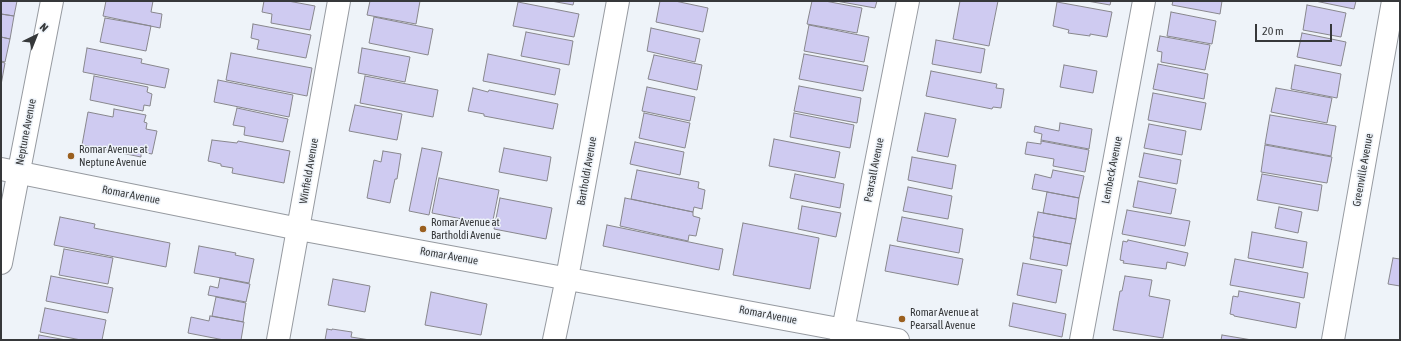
<!DOCTYPE html>
<html>
<head>
<meta charset="utf-8">
<style>
  body { margin:0 }
  #map { position:relative; width:1401px; height:341px; overflow:hidden; background:#eef3f9; font-family:"Asap Condensed",sans-serif }
  canvas { display:block }
  .frame { position:absolute; inset:0; border:2px solid #36383a; pointer-events:none }
  .north { position:absolute; left:16px; top:16px; width:40px; height:40px; -webkit-text-stroke:3px #eef3f9; paint-order:stroke; rotate:43deg; font-size:11px; font-weight:700; line-height:16px; text-align:center; color:#36383a }
  .north::after { content:''; display:block; margin:auto; width:14px; height:18px; background:#36383a; clip-path:polygon(50% 0,100% 100%,50% 72%,0 100%) }
  .scale { position:absolute; left:1255px; top:24px; width:77px; height:18px; box-sizing:border-box; border:2px solid #36383a; border-top:0; padding-left:5px; font-size:12px; line-height:14px; white-space:nowrap; color:#36383a; -webkit-text-stroke:3px #eef3f9; paint-order:stroke }
</style>
</head>
<body>
<div id="map">
<canvas width="1401" height="341"></canvas>
<div class="frame"></div>
<div class="north">N</div>
<div class="scale">20 m</div>
</div>
<script>
const c = document.querySelector('canvas').getContext('2d');
c.lineJoin = 'round';
function fill(path, color) {
  c.fillStyle = color;
  c.fill(path, 'evenodd');
}
function poly(rows) {
  const path = new Path2D();
  for (const r of rows) {
    path.moveTo(r[0], r[1]);
    for (let i = 2; i < r.length; i += 2) path.lineTo(r[i], r[i + 1]);
  }
  return path;
}
function stroke(path, color, width, dash) {
  c.strokeStyle = color;
  c.lineWidth = width;
  c.lineCap = dash ? 'butt' : 'round';
  c.setLineDash(dash || []);
  c.stroke(path);
}
function write(font, color, halo, rows, align = 'center') {
  c.font = font + ' "Asap Condensed",sans-serif';
  c.lineWidth = 3;
  c.setLineDash([]);
  c.textBaseline = 'middle';
  c.strokeStyle = halo;
  c.fillStyle = color;
  for (const [text, x, y, turn = 0] of rows) {
    c.save();
    c.translate(x, y);
    c.rotate((+turn || 0) * Math.PI / 180);
    c.textAlign = isNaN(turn) ? turn : align;
    if (halo) c.strokeText(text, 0, 0);
    c.fillText(text, 0, 0);
    c.restore();
  }
}
const building = poly([
  [1,1,17,1,14,16,1,14,1,1],
  [106,1,153,1,151,12,162,14,160,28,103,16,106,1],
  [264,1,288,1,315,6,310,30,271,23,272,14,262,12,264,1],
  [370,1,420,1,416,24,367,15,370,1],
  [551,1,574,1,573,5,551,1],
  [660,1,675,1,708,8,703,32,656,22,660,1],
  [812,1,825,1,862,8,857,33,807,24,812,1],
  [836,1,877,1,875,8,836,1],
  [960,1,998,1,989,46,953,39,960,1],
  [1087,1,1111,1,1110,5,1087,1],
  [1173,1,1222,1,1220,14,1172,5,1173,1],
  [1315,1,1356,1,1354,9,1315,1],
  [518,2,579,14,574,37,513,26,518,2],
  [1057,2,1112,12,1107,37,1090,34,1090,36,1068,33,1069,30,1053,26,1057,2],
  [1307,5,1346,13,1341,37,1303,30,1307,5],
  [1171,12,1216,21,1212,44,1167,36,1171,12],
  [1,14,14,16,10,39,1,37,1,14],
  [374,17,433,29,428,55,369,43,374,17],
  [105,18,151,26,146,51,100,42,105,18],
  [253,24,311,35,306,58,257,49,259,40,251,38,253,24],
  [809,25,869,37,864,62,804,51,809,25],
  [651,28,700,39,695,62,647,51,651,28],
  [526,32,573,41,569,65,521,56,526,32],
  [1302,33,1346,42,1341,66,1297,57,1302,33],
  [1160,36,1210,45,1205,70,1161,62,1162,52,1157,51,1160,36],
  [1,37,10,39,5,62,1,61,1,37],
  [936,40,985,49,981,73,932,64,936,40],
  [87,48,142,59,141,63,169,69,165,88,83,72,87,48],
  [362,48,410,57,405,82,358,73,362,48],
  [231,53,312,68,307,96,226,80,231,53],
  [488,54,560,69,555,95,483,81,488,54],
  [804,54,868,66,863,91,799,79,804,54],
  [654,55,702,65,697,90,648,79,654,55],
  [1,62,5,63,1,85,1,62],
  [1158,64,1208,74,1204,99,1153,89,1158,64],
  [1064,65,1097,71,1093,93,1060,87,1064,65],
  [1295,65,1341,74,1337,98,1291,89,1295,65],
  [931,71,997,84,996,88,1004,89,1001,108,993,107,992,109,926,96,931,71],
  [94,76,148,87,147,92,152,94,150,106,144,105,143,111,90,100,94,76],
  [365,76,438,90,433,117,360,103,365,76],
  [218,80,293,95,289,117,214,102,218,80],
  [799,86,861,98,857,123,794,111,799,86],
  [647,87,695,97,690,121,642,111,647,87],
  [473,88,488,92,489,90,558,104,553,129,484,116,484,114,468,111,473,88],
  [1276,88,1332,98,1327,123,1271,112,1276,88],
  [1153,93,1206,103,1201,130,1148,120,1153,93],
  [355,105,402,114,397,140,349,131,355,105],
  [237,108,288,119,283,142,244,135,245,127,233,125,237,108],
  [114,109,146,115,144,122,147,123,146,129,157,131,152,154,141,152,141,157,82,145,88,112,113,117,114,109],
  [644,113,690,123,685,148,639,138,644,113],
  [794,113,854,125,850,148,790,137,794,113],
  [925,113,956,119,948,157,917,151,925,113],
  [1270,115,1336,126,1331,156,1265,144,1270,115],
  [1060,123,1092,129,1089,149,1041,140,1042,134,1034,132,1035,126,1059,131,1060,123],
  [1149,124,1186,131,1182,155,1144,148,1149,124],
  [774,139,840,152,835,178,769,166,774,139],
  [212,140,237,143,238,141,290,151,284,183,232,173,233,168,221,166,221,164,208,161,212,140],
  [1041,141,1089,150,1085,172,1053,166,1054,159,1025,154,1027,142,1041,144,1041,141],
  [635,142,684,152,680,175,630,164,635,142],
  [1265,145,1332,157,1327,183,1261,172,1265,145],
  [422,148,442,152,429,215,409,211,422,148],
  [504,148,551,157,547,181,499,172,504,148],
  [383,151,401,154,397,179,395,179,390,203,367,198,374,160,381,162,383,151],
  [1144,153,1181,160,1177,184,1139,177,1144,153],
  [912,157,956,165,952,189,908,180,912,157],
  [637,170,699,182,698,188,705,190,702,209,694,207,693,212,631,199,637,170],
  [1053,170,1084,176,1079,198,1032,189,1035,174,1051,178,1053,170],
  [795,174,844,184,840,208,790,198,795,174],
  [1262,174,1322,185,1318,211,1257,200,1262,174],
  [439,178,499,190,492,225,432,213,439,178],
  [1138,181,1176,189,1171,214,1133,207,1138,181],
  [908,187,952,196,948,219,903,211,908,187],
  [1047,192,1079,198,1076,219,1043,213,1047,192],
  [500,198,552,208,546,239,494,229,500,198],
  [625,198,693,212,693,216,700,218,696,236,689,235,688,241,620,226,625,198],
  [802,206,841,213,836,237,798,229,802,206],
  [1279,207,1302,212,1298,233,1275,228,1279,207],
  [1127,210,1190,221,1185,246,1122,234,1127,210],
  [1038,212,1076,219,1071,244,1033,237,1038,212],
  [60,217,95,224,94,228,170,243,166,267,54,245,60,217],
  [902,217,963,229,959,253,897,241,902,217],
  [743,223,819,238,810,289,733,275,743,223],
  [607,225,723,249,719,270,603,246,607,225],
  [1252,232,1307,242,1303,268,1248,258,1252,232],
  [1034,237,1071,244,1067,266,1030,259,1034,237],
  [1128,240,1188,253,1185,266,1167,262,1166,269,1123,263,1124,261,1120,260,1123,241,1127,242,1128,240],
  [890,245,963,259,958,285,885,271,890,245],
  [199,246,236,253,235,255,254,259,249,283,194,273,199,246],
  [64,249,113,258,108,284,59,275,64,249],
  [1393,258,1400,259,1400,286,1388,284,1393,258],
  [1235,259,1308,273,1304,298,1230,285,1235,259],
  [1023,263,1062,270,1056,303,1017,295,1023,263],
  [51,276,113,288,108,313,46,301,51,276],
  [1125,276,1152,280,1149,296,1170,300,1163,338,1113,330,1120,291,1122,291,1125,276],
  [220,278,250,284,246,302,208,295,210,286,218,288,220,278],
  [333,279,370,286,365,312,328,305,333,279],
  [1239,291,1300,303,1296,328,1234,316,1234,315,1230,314,1233,296,1238,297,1239,291],
  [431,292,487,304,481,335,425,325,431,292],
  [216,297,246,303,243,322,212,316,216,297],
  [1013,303,1066,314,1062,337,1009,326,1013,303],
  [45,308,106,320,102,340,81,340,40,332,45,308],
  [210,316,244,322,241,340,224,340,188,333,191,317,209,321,210,316],
  [327,329,332,330,332,329,352,332,351,337,370,340,325,340,327,329],
  [39,335,66,340,38,340,39,335],
  [1222,335,1252,340,1221,340,1222,335]
]);
fill(building, '#cfcbf1');
stroke(building, '#88878d', 1);
const minor = poly([
  [1,169,299,229,898,340],
  [1,263,52,1],
  [278,340,339,1],
  [554,340,567,278,618,1],
  [841,340,908,1],
  [1081,340,1144,1],
  [1333,340,1393,1]
]);
stroke(minor, '#969aa0', 24);
stroke(minor, '#fff', 22);
for (const [x, y, r, color] of [
  [71,156,4,"#9a5f1f"],
  [423,229,4,"#9a5f1f"],
  [902,319,4,"#9a5f1f"]
]) {
  const dot = new Path2D();
  dot.arc(x, y, r, 0, 2 * Math.PI);
  c.fillStyle = color;
  c.fill(dot);
  stroke(dot, '#eef3f9', 1.5);
}
write('11px', '#36383a', '#eef3f9', [
  ["Neptune Avenue",26,132,-79],
  ["Pearsall Avenue",874,170,-79],
  ["Lembeck Avenue",1112,170,-79],
  ["Greenville Avenue",1363,170,-80],
  ["Winfield Avenue",309,171,-80],
  ["Bartholdi Avenue",587,171,-80],
  ["Romar Avenue",131,195,11],
  ["Romar Avenue",449,256,10],
  ["Romar Avenue",768,315,11]
]);
write('11px', '#36383a', '#eef3f9', [
  ["Romar Avenue at",79,150],
  ["Neptune Avenue",79,163],
  ["Romar Avenue at",431,223],
  ["Bartholdi Avenue",431,236],
  ["Romar Avenue at",910,313],
  ["Pearsall Avenue",910,326]
], 'left');
</script>
</body>
</html>
